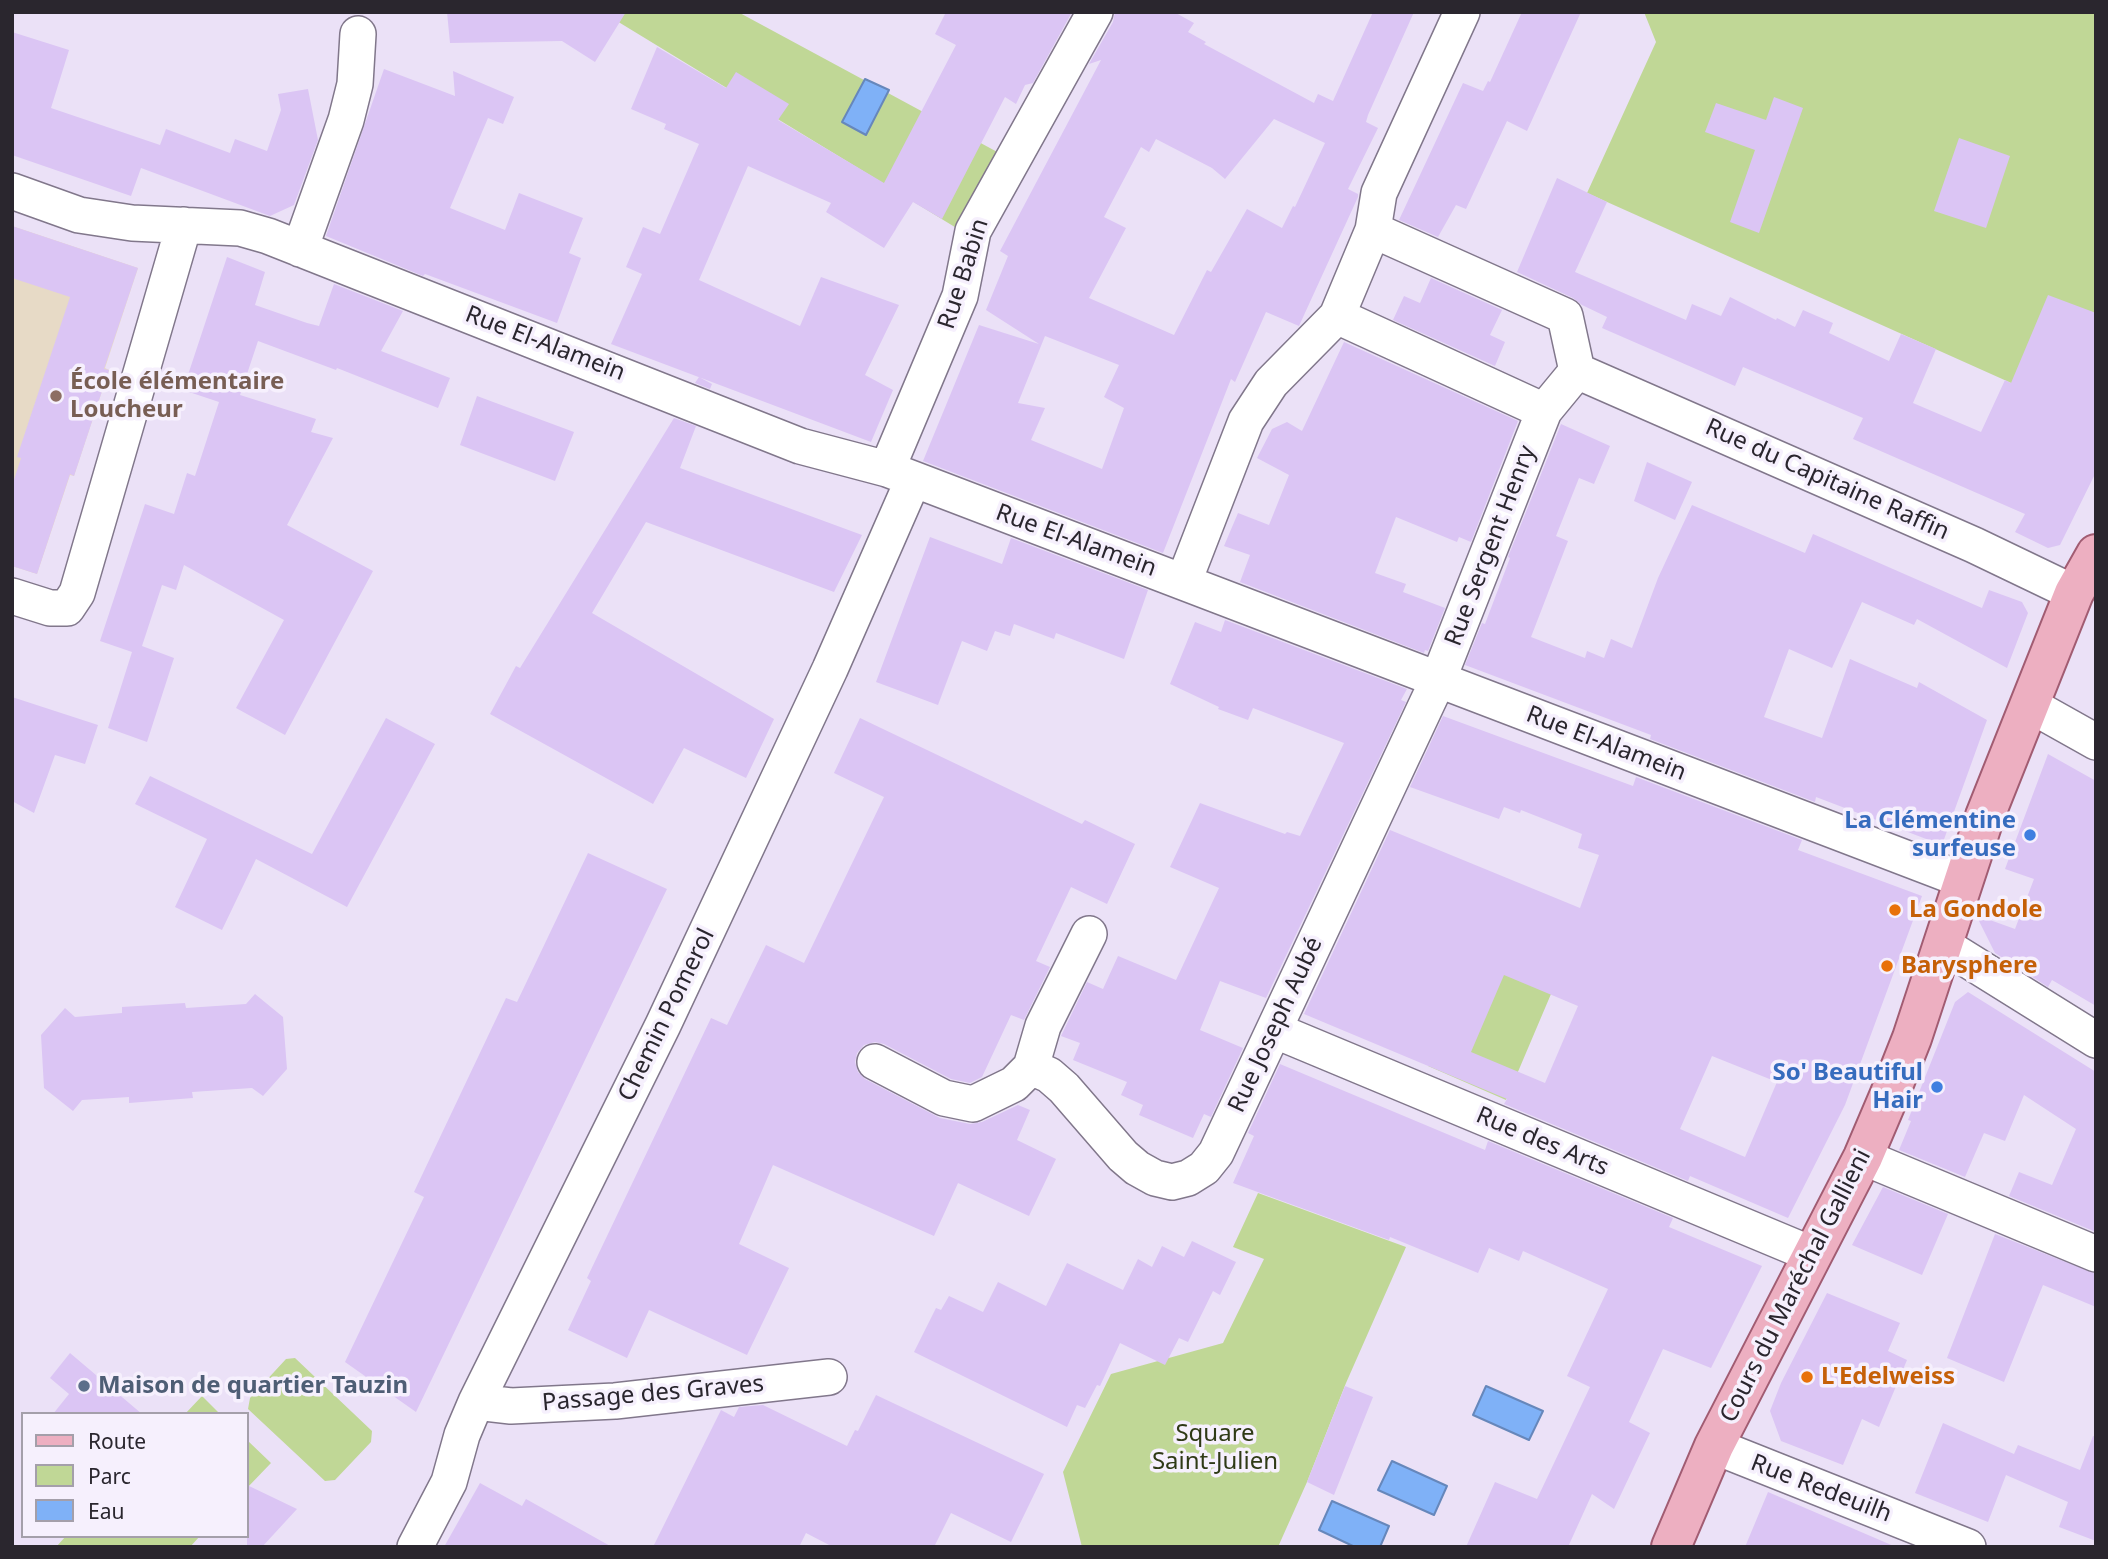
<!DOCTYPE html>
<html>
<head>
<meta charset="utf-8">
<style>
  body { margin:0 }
  #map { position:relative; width:2108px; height:1559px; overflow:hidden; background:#ebe1f7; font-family:"Noto Sans",sans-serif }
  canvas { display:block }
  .frame { position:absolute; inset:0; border:14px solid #2a262e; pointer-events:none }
  .legend { position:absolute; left:21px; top:1412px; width:228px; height:126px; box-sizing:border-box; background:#f6f0fd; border:2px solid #a49faa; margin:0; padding:9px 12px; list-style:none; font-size:21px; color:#2a262e }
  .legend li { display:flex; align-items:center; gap:14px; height:35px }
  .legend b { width:35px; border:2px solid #a49faa }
</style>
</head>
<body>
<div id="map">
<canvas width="2108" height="1559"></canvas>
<div class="frame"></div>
<ul class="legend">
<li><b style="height:9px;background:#edafc1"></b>Route</li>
<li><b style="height:19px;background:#c0d796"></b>Parc</li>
<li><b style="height:19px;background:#7fb1f7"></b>Eau</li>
</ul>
</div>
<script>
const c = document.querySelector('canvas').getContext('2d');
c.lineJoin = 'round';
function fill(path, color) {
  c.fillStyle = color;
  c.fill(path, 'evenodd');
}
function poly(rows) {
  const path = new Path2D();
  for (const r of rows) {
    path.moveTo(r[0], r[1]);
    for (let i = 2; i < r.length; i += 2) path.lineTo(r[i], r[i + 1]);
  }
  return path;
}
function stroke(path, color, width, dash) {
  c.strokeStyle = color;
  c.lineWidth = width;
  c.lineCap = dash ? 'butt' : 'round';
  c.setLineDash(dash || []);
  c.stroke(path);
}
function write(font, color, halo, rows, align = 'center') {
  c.font = font + ' "Noto Sans",sans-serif';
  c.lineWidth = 7;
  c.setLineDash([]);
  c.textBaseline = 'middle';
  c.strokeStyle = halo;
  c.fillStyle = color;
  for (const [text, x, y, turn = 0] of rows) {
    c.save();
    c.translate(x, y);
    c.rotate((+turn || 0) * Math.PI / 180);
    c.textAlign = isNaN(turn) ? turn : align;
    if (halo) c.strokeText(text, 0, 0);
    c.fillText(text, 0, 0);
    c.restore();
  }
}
fill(poly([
  [12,226,138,268,105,368,109,370,74,476,70,475,37,574,12,566]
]), '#e7dac6');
fill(poly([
  [610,12,738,12,1001,154,963,232,607,15],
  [1644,12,2096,12,2096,421,1587,193,1656,42],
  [1472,960,1551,994,1506,1100,1428,1066],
  [1258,1193,1406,1247,1346,1383,1307,1482,1278,1547,1082,1547,1063,1472,1111,1374,1223,1343,1264,1259,1233,1247],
  [295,1358,372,1431,371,1442,335,1480,325,1481,248,1409,250,1398,286,1359],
  [202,1396,220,1414,185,1414],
  [247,1440,271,1463,247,1488],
  [66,1536,200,1536,190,1547,56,1547]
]), '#c0d796');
const water = poly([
  [865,79,889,90,866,135,842,122,865,79],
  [1486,1386,1543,1411,1529,1440,1473,1415,1486,1386],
  [1392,1461,1447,1486,1434,1515,1378,1490,1392,1461],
  [1332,1501,1389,1526,1380,1547,1355,1547,1319,1530,1332,1501]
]);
fill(water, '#7fb1f7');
stroke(water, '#6687bb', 2);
fill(poly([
  [447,12,626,12,595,62,562,41,450,43],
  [946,12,1072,12,1033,83,1025,85,1016,104,1005,97,942,219,913,202,884,248,826,212,831,203,748,166,699,280,800,326,821,277,899,305,865,375,893,390,871,442,611,344,642,274,626,267,643,227,660,234,699,144,664,129,666,124,631,109,657,47,726,88,736,72,789,104,778,120,884,183,956,45,935,34],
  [1115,12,1174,12,1194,23,1188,32,1206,42,1204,44,1314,103,1318,94,1333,101,1373,12,1414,12,1368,115,1366,122,1378,128,1348,189,1358,194,1358,197,1299,326,1266,312,1235,382,1231,379,1163,553,923,461,979,325,1039,344,986,310,1008,256,1000,251,1101,60,1089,64,1113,22],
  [1274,119,1325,143,1295,207,1293,206,1282,228,1247,209,1211,272,1207,270,1174,335,1089,298,1126,228,1104,217,1141,147,1149,152,1156,139,1212,168,1225,179],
  [1045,336,1119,365,1104,397,1124,408,1102,469,1031,440,1045,408,1018,403],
  [1522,12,1581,12,1527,131,1507,121,1466,209,1456,205,1438,237,1399,220,1463,83,1483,91,1488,81,1490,82],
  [12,32,69,50,51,108,160,145,166,129,230,153,235,139,267,151,281,110,278,94,308,89,318,140,294,205,270,216,141,168,131,196,12,155],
  [384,69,455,96,453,71,514,97,503,124,488,118,450,208,505,230,519,193,583,218,569,253,581,258,557,323,425,274,423,276,326,236],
  [1774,97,1803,108,1759,233,1730,222,1755,150,1705,132,1716,103,1766,120],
  [1959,138,2010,156,1986,228,1934,211],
  [1557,178,1607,202,1575,272,1686,320,1692,304,1721,316,1730,297,1776,320,1777,318,1795,327,1803,310,1833,323,1829,333,1889,361,1901,334,1936,349,1913,403,1981,432,2005,380,2011,383,2048,295,2096,313,2096,472,2060,545,2048,548,2015,532,2025,514,1853,439,1863,418,1743,367,1735,386,1602,328,1607,317,1582,305,1573,298,1517,272],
  [12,226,138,268,104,369,109,370,74,476,70,474,37,574,12,566,12,486,21,458,17,457,70,297,12,278],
  [227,257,265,272,255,305,307,323,319,326,334,284,403,311,381,351,450,378,438,408,337,368,336,370,258,341,240,395,316,419,311,432,333,438,287,525,373,571,285,735,236,708,284,620,184,565,176,590,162,585,142,646,174,658,147,742,108,728,132,652,100,641,145,504,174,514,187,473,195,476,219,402,183,390],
  [1431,278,1502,310,1490,335,1505,342,1495,366,1393,320,1404,296,1420,303],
  [1344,342,1518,421,1471,542,1459,537,1457,542,1396,517,1375,573,1406,584,1403,592,1445,608,1428,651,1425,650,1424,653,1240,582,1250,555,1224,546,1238,513,1269,525,1289,475,1257,458,1272,429,1287,422,1302,431],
  [699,377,712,384,710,389,695,383],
  [477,396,574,432,555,481,460,445],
  [674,418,696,426,680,468,862,535,834,592,646,522,592,613,774,719,746,778,684,748,653,804,490,714,516,666,520,668],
  [1561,424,1610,446,1594,484,1579,478,1556,536,1568,541,1531,637,1585,658,1587,651,1604,658,1611,639,1632,648,1658,578,1692,505,1805,553,1813,534,1982,608,1989,590,2022,602,2028,613,2007,668,1917,619,1914,625,1862,602,1832,668,1789,649,1764,717,1822,738,1850,659,1917,688,1919,682,1987,720,1942,845,1816,797,1815,802,1650,739,1651,735,1465,665,1482,623,1485,624,1510,558,1508,557],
  [1647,462,1692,482,1675,520,1634,501],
  [930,537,1002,564,1011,538,1148,590,1124,659,1056,633,1054,639,1014,624,1010,636,995,631,987,651,962,641,938,705,876,682],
  [1225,620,1407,689,1401,700,1406,702,1266,998,1220,981,1200,1030,1243,1048,1211,1117,1204,1114,1193,1138,1139,1115,1143,1105,1121,1095,1127,1082,1073,1060,1080,1043,1061,1036,1087,982,1103,989,1118,956,1176,980,1219,888,1170,867,1200,803,1285,834,1287,832,1300,836,1344,743,1253,708,1248,720,1218,709,1219,707,1170,684,1195,622,1221,632],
  [12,697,98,725,85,764,55,755,34,813,12,801],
  [1443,716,1633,786,1636,777,1802,840,1798,850,1922,896,1845,1105,1788,1218,1690,1176,1688,1181,1504,1104,1507,1099,1304,1014,1390,830,1580,908,1599,855,1578,848,1582,834,1521,810,1520,813,1504,807,1499,819,1410,787],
  [1504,975,1578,1006,1545,1083,1471,1052],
  [1712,1056,1777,1082,1745,1157,1680,1129],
  [386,718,435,744,347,907,256,859,222,930,175,907,207,839,135,804,150,776,312,854],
  [860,718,1082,824,1085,820,1135,844,1107,904,1071,887,1036,961,1050,967,1024,1020,1011,1015,982,1077,970,1083,951,1079,884,1044,875,1042,864,1045,857,1053,855,1062,858,1072,865,1079,940,1118,970,1124,982,1122,1018,1105,1030,1110,1017,1140,1056,1159,1029,1216,958,1183,934,1236,773,1165,739,1244,789,1268,747,1355,649,1310,627,1358,568,1330,591,1281,587,1278,711,1018,727,1025,766,945,804,963,884,797,834,773],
  [2048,754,2096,781,2096,1006,2052,980,2048,987,1995,953,1976,915,2015,929,2034,879,2005,869],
  [588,853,667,889,416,1412,345,1362,424,1197,414,1192,506,998,517,1002],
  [1968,992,2096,1072,2096,1232,2009,1196,2019,1172,2052,1185,2076,1129,2024,1095,2005,1141,1984,1133,1965,1177,1899,1150,1911,1121,1908,1120,1955,1002],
  [255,994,283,1017,287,1069,263,1096,252,1088,192,1092,193,1098,129,1103,129,1097,82,1100,73,1111,44,1088,41,1035,65,1008,75,1017,122,1013,122,1007,185,1003,186,1008,246,1004],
  [1280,1064,1485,1150,1488,1141,1673,1218,1669,1227,1762,1266,1711,1368,1663,1349,1629,1422,1650,1433,1614,1509,1592,1494,1568,1547,1466,1547,1495,1482,1537,1499,1590,1387,1567,1376,1608,1289,1523,1251,1519,1261,1489,1248,1478,1273,1390,1237,1389,1240,1233,1183,1254,1136,1248,1133],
  [1883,1187,1948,1214,1922,1275,1852,1245],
  [1995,1234,2096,1274,2096,1307,2043,1285,2004,1382,1947,1358],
  [1192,1241,1236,1262,1220,1295,1213,1291,1188,1342,1179,1338,1165,1365,1120,1343,1100,1386,1097,1385,1085,1408,1077,1405,1067,1427,914,1352,936,1308,941,1310,949,1296,983,1312,998,1282,1046,1306,1067,1263,1123,1290,1138,1259,1152,1267,1162,1246,1184,1257],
  [1827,1293,1900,1323,1888,1351,1907,1360,1879,1427,1862,1419,1843,1465,1781,1441,1770,1411,1781,1383],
  [70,1353,142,1414,53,1414,69,1394,50,1378],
  [1345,1386,1373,1397,1334,1495,1307,1482],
  [876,1395,1044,1474,1011,1542,951,1513,934,1547,833,1547,806,1533,799,1547,653,1547,721,1410,734,1417,739,1407,763,1405,847,1446,855,1430,858,1431],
  [1943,1423,2014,1454,2018,1445,2080,1470,2093,1436,2096,1437,2096,1541,2059,1527,2068,1502,2006,1475,1988,1522,1915,1493],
  [480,1483,522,1506,526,1499,612,1547,444,1547],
  [247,1485,297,1509,262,1547,247,1547],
  [1768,1492,1896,1547,1745,1547]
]), '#dbc5f4');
const street = poly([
  [12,191,79,215,132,223,240,228,268,236,800,446,887,469,1963,880],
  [1373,230,1565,316,1577,371],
  [300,249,346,120,355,84,358,34],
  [1337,316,1544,411],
  [1577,371,1974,545,2074,593],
  [887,469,960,296,973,231,1095,12],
  [1184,581,1246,421,1271,383,1337,316,1373,230,1379,193,1462,12],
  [12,596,50,608,67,608,77,593,184,225],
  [2030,705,2096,742],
  [1942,944,2096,1040],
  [1274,1030,1811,1254],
  [875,1062,944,1098,973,1104,1014,1084,1031,1067,1043,1026,1089,934],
  [1031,1067,1049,1075,1064,1088,1123,1156,1137,1168,1155,1178,1172,1182,1188,1178,1204,1168,1216,1153,1438,680,1544,411,1577,371],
  [1863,1157,2096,1254],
  [476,1402,511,1406,615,1401,829,1377],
  [1714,1446,1968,1547],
  [415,1547,449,1482,462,1435,476,1402,663,1025,830,669,913,480]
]);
const primary = poly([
  [1671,1547,1714,1446,1863,1157,1889,1096,1912,1038,1985,816,2074,593,2096,554]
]);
stroke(street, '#81778b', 38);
stroke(primary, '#a15c72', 42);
stroke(street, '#fff', 35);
stroke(primary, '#edafc1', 38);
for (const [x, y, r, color] of [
  [56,396,7,"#8d6e63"],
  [2030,835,7,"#3f7fe0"],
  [1895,910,7,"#e8710a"],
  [1887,966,7,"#e8710a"],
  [1937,1087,7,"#3f7fe0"],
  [1807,1377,7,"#e8710a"],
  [84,1386,7,"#5c6f8a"]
]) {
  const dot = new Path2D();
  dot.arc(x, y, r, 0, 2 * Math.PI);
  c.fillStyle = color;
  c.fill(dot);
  stroke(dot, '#f6f0fd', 2.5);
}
write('24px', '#2a262e', '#f6f0fd', [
  ["Rue Babin",964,274,-72],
  ["Rue El-Alamein",545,344,21],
  ["Rue du Capitaine Raffin",1827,480,24],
  ["Rue El-Alamein",1076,541,20],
  ["Rue Sergent Henry",1491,546,-69],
  ["Rue El-Alamein",1606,744,21],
  ["Chemin Pomerol",667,1015,-64],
  ["Rue Joseph Aubé",1276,1025,-65],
  ["Rue des Arts",1542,1142,23],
  ["Cours du Maréchal Gallieni",1796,1286,-63],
  ["Passage des Graves",653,1394,-5],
  ["Rue Redeuilh",1821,1489,21]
]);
write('bold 24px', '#785e54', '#f6f0fd', [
  ["École élémentaire",70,382],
  ["Loucheur",70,410]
], 'left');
write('bold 24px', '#366cbe', '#f6f0fd', [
  ["La Clémentine",2016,821],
  ["surfeuse",2016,849],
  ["So' Beautiful",1923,1073],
  ["Hair",1923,1101]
], 'right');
write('bold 24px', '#c56008', '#f6f0fd', [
  ["La Gondole",1909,910],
  ["Barysphere",1901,966],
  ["L'Edelweiss",1821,1377]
], 'left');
write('bold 24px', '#4e5e75', '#f6f0fd', [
  ["Maison de quartier Tauzin",98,1386]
], 'left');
write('24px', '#2f3a16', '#f6f0fd', [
  ["Square",1215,1434],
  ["Saint-Julien",1215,1462]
]);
</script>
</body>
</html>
